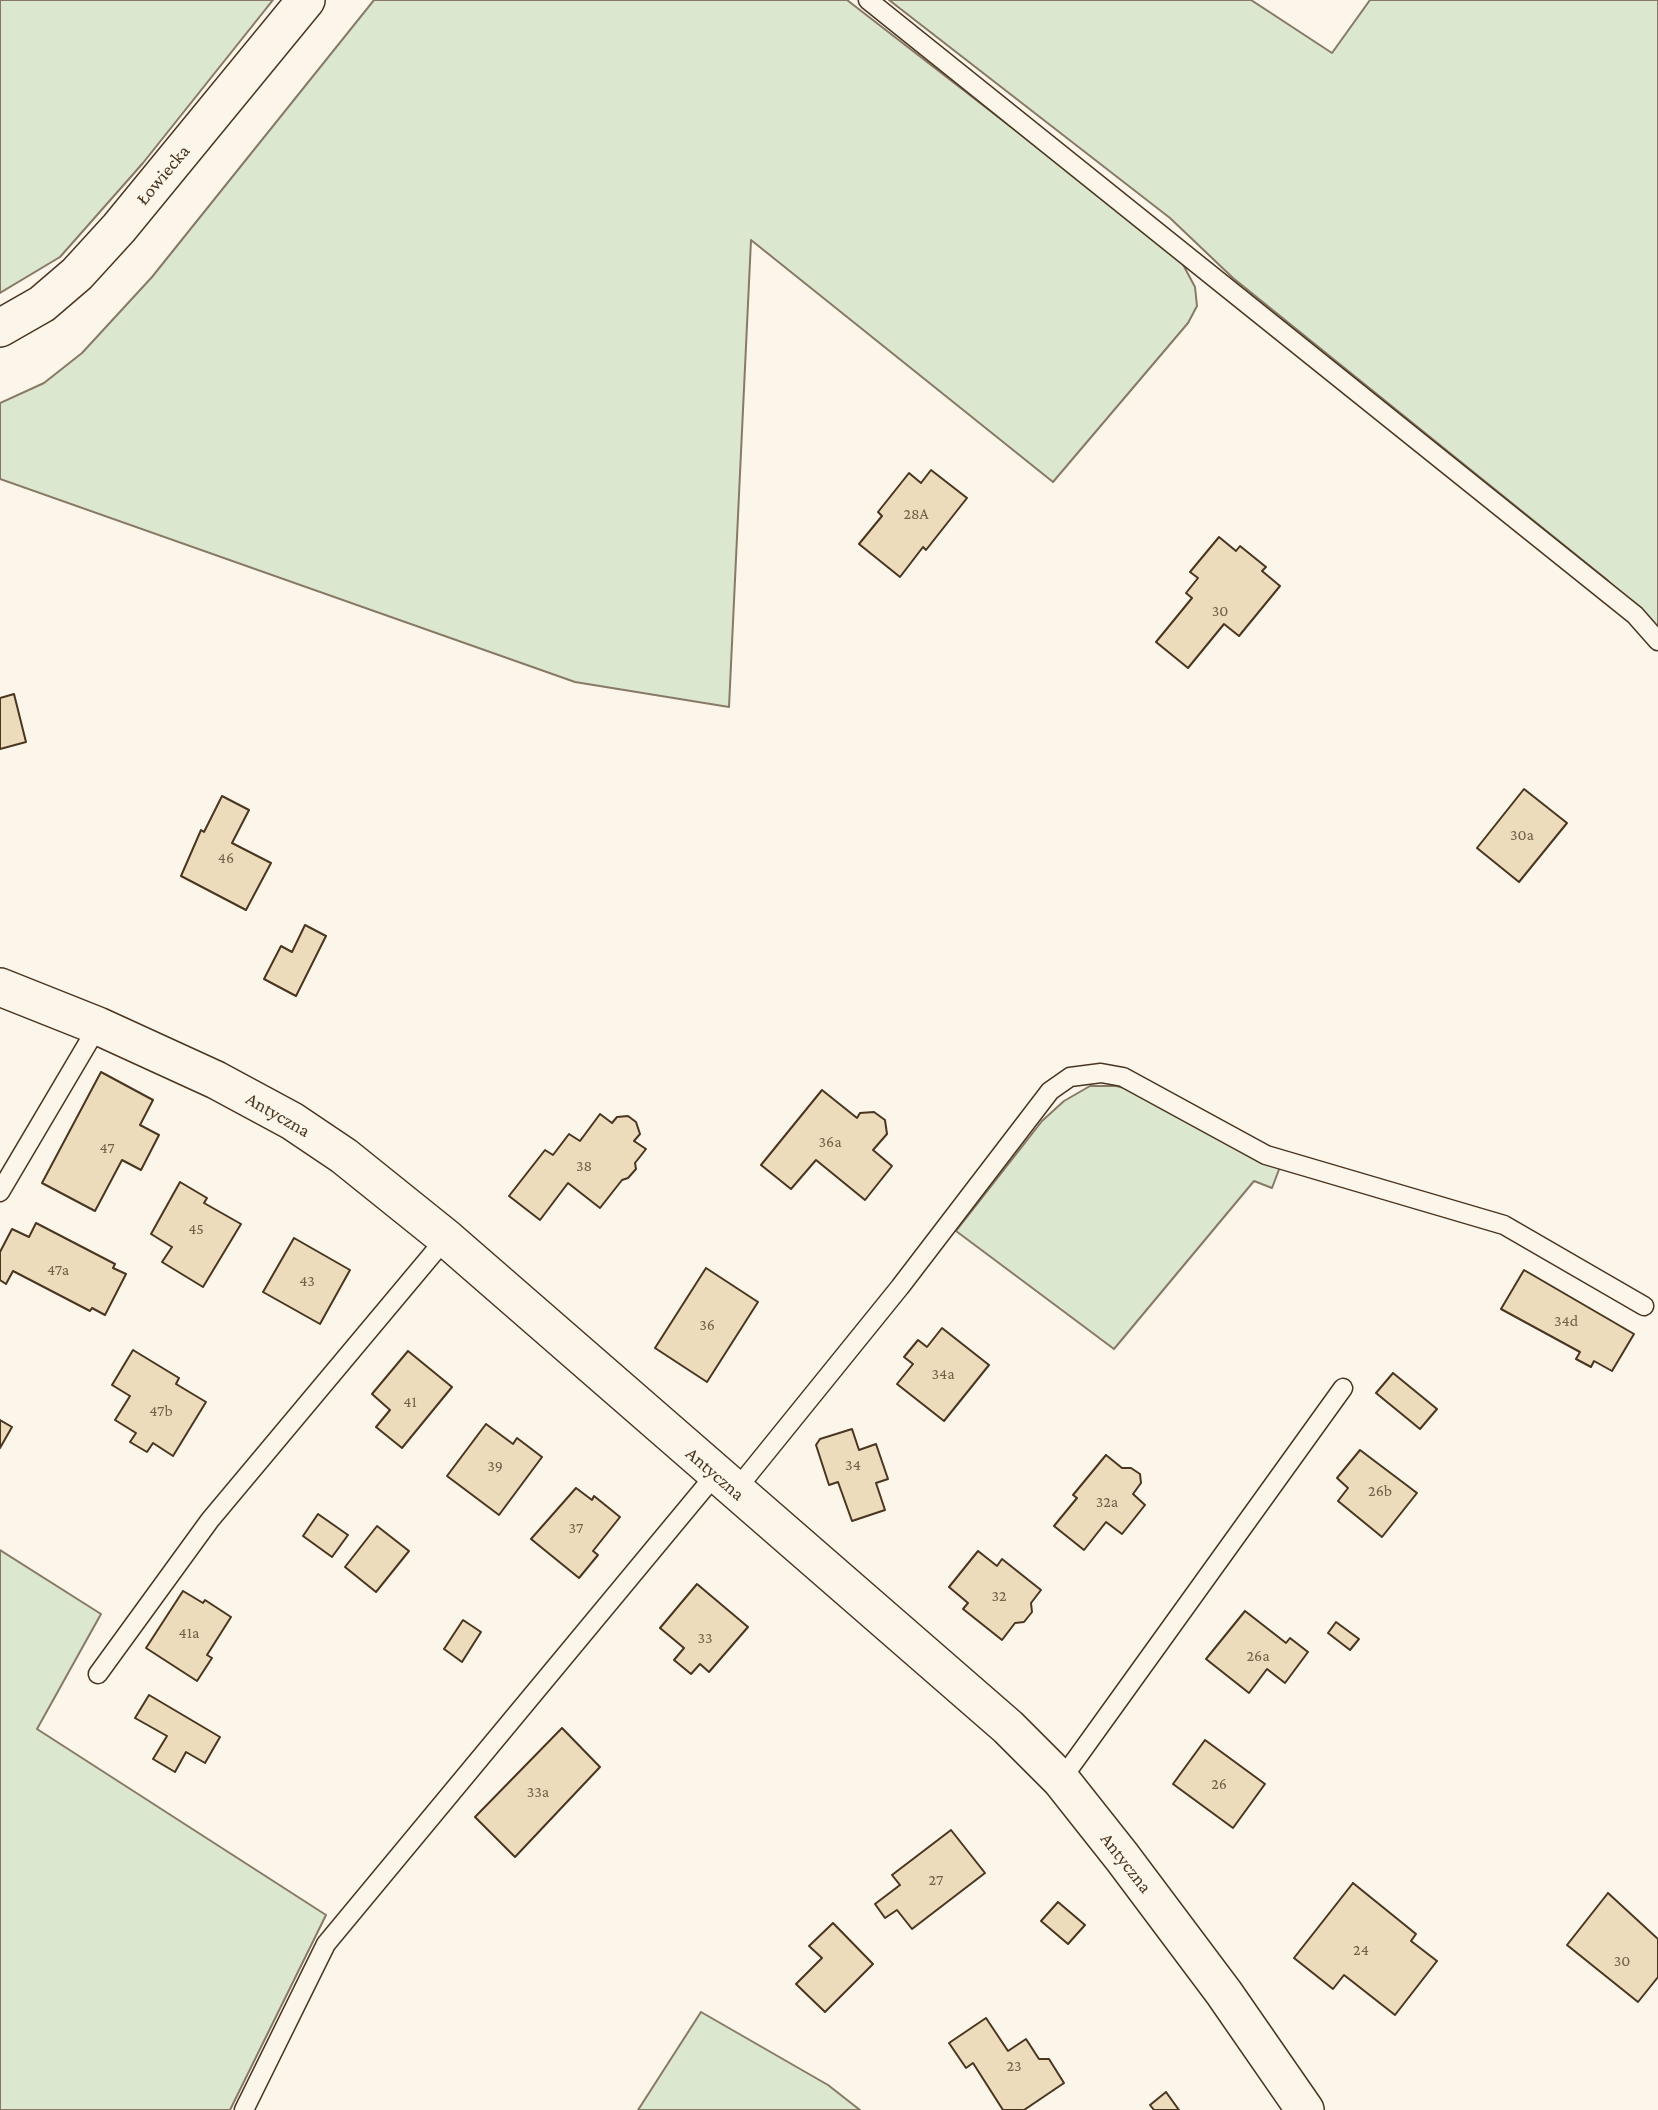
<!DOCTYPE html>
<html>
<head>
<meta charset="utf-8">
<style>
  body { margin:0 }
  canvas { display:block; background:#fbf6e9 }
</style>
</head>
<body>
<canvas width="1658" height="2110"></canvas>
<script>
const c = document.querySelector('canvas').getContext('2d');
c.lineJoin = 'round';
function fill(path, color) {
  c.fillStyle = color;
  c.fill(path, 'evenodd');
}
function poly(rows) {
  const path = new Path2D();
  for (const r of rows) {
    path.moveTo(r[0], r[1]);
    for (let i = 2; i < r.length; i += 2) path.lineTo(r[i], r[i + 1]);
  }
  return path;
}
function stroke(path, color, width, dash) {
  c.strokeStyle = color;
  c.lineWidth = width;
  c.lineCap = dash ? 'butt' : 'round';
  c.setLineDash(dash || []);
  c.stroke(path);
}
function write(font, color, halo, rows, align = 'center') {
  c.font = font + ' "Crimson Pro",serif';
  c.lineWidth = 5;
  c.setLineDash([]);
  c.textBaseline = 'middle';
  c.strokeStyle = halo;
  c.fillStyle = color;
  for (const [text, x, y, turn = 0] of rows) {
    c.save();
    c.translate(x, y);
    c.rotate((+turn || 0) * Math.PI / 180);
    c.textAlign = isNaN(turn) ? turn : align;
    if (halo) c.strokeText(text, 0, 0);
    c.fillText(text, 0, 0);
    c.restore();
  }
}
const green = poly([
  [0,0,273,0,143,163,60,257,0,293,0,0],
  [374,0,847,0,1179,257,1195,287,1197,306,1188,323,1053,482,751,240,729,707,575,682,0,479,0,403,44,383,82,353,152,277,374,0],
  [889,0,1251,0,1332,53,1370,0,1658,0,1658,629,1606,579,1233,278,1170,218,889,0],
  [1090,1086,1116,1086,1138,1091,1280,1167,1272,1188,1254,1181,1114,1349,956,1231,1042,1121,1064,1101,1090,1086],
  [0,1550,101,1614,37,1729,326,1915,230,2110,0,2110,0,1550],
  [701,2012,828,2085,860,2110,638,2110,701,2012]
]);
fill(green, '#dce7d0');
stroke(green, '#887966', 2);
const building = poly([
  [931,470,967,498,926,550,923,547,900,577,859,544,882,516,878,512,909,473,921,483,931,470],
  [1219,537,1236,551,1240,546,1266,567,1262,571,1280,586,1239,636,1224,624,1188,668,1156,642,1192,598,1186,593,1198,578,1190,572,1219,537],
  [14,694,26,742,0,749,0,698,14,694],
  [1524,789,1567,823,1519,882,1477,848,1524,789],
  [222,796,249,810,232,843,271,863,246,910,181,876,201,830,204,832,222,796],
  [305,925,326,936,296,996,264,979,281,946,292,952,305,925],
  [101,1072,153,1100,140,1125,159,1135,141,1170,122,1160,95,1211,42,1183,101,1072],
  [822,1090,857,1118,860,1113,874,1112,885,1120,887,1134,873,1150,892,1166,865,1200,816,1160,791,1189,761,1165,822,1090],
  [600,1114,612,1123,617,1117,628,1116,636,1122,640,1134,634,1141,646,1149,635,1163,636,1169,628,1178,622,1180,600,1208,568,1183,540,1220,509,1196,545,1150,553,1155,569,1134,580,1141,600,1114],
  [180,1182,207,1198,204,1203,241,1224,203,1287,162,1262,172,1247,151,1234,180,1182],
  [36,1223,115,1264,113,1268,126,1274,105,1315,92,1308,90,1311,13,1271,6,1284,0,1280,0,1252,12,1229,29,1237,36,1223],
  [294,1238,350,1270,320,1324,263,1292,294,1238],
  [706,1268,758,1302,707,1382,655,1348,706,1268],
  [1524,1270,1634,1334,1612,1371,1594,1361,1591,1367,1576,1359,1580,1352,1501,1309,1524,1270],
  [942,1328,989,1365,944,1421,897,1384,913,1364,904,1357,918,1340,927,1347,942,1328],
  [133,1350,179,1378,176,1384,206,1402,173,1456,153,1443,147,1452,130,1442,136,1433,115,1420,130,1396,112,1385,133,1350],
  [408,1351,452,1387,402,1448,376,1427,390,1410,372,1394,408,1351],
  [1393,1373,1437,1409,1420,1429,1376,1393,1393,1373],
  [0,1420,12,1427,0,1448,0,1420],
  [486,1424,513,1444,517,1438,542,1457,499,1515,447,1476,486,1424],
  [852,1429,859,1450,876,1444,888,1479,876,1483,885,1510,852,1521,838,1482,829,1485,816,1445,820,1439,852,1429],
  [1360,1450,1417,1493,1382,1537,1338,1501,1348,1488,1337,1478,1360,1450],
  [1106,1455,1122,1468,1131,1468,1140,1474,1141,1483,1133,1494,1145,1505,1122,1534,1106,1522,1084,1550,1054,1526,1077,1498,1073,1495,1106,1455],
  [576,1488,592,1500,594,1496,620,1517,593,1551,598,1555,579,1578,531,1539,576,1488],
  [318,1514,348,1535,332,1557,303,1536,318,1514],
  [377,1526,409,1551,376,1592,345,1567,377,1526],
  [978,1551,997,1566,1002,1559,1041,1590,1031,1603,1032,1612,1024,1622,1015,1623,1002,1640,963,1609,968,1603,949,1587,978,1551],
  [697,1584,748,1627,709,1672,700,1664,691,1674,674,1660,684,1648,660,1628,697,1584],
  [183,1591,203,1603,205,1600,231,1617,207,1655,212,1658,197,1681,146,1648,183,1591],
  [1245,1611,1286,1643,1290,1638,1308,1652,1285,1683,1267,1669,1249,1693,1206,1659,1245,1611],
  [463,1620,481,1632,462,1662,444,1649,463,1620],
  [1336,1622,1359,1639,1350,1650,1328,1633,1336,1622],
  [149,1695,220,1737,205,1763,186,1752,175,1772,153,1759,167,1736,135,1718,149,1695],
  [562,1728,600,1767,515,1857,475,1817,562,1728],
  [1205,1740,1265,1784,1233,1828,1173,1784,1205,1740],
  [951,1830,985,1873,912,1929,897,1910,885,1918,875,1904,900,1885,892,1875,951,1830],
  [1353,1883,1416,1934,1411,1941,1437,1961,1395,2015,1344,1975,1333,1989,1294,1958,1353,1883],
  [1608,1893,1658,1939,1658,1977,1638,2002,1567,1945,1608,1893],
  [1058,1902,1085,1925,1068,1944,1041,1921,1058,1902],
  [833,1923,873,1964,825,2012,796,1984,822,1958,809,1946,833,1923],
  [986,2018,1008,2051,1026,2039,1039,2059,1049,2059,1064,2083,1024,2110,1003,2110,973,2063,966,2068,949,2043,986,2018],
  [1166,2092,1179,2110,1154,2110,1150,2105,1166,2092]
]);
fill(building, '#ecdcbc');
stroke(building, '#4a3520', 2);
const service = poly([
  [868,0,1635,615,1658,641],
  [0,1192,98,1026],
  [735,1491,900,1287,1050,1091,1070,1077,1101,1073,1123,1077,1266,1155,1504,1225,1644,1306],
  [98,1674,210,1520,446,1238],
  [1061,1780,1343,1388],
  [244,2110,326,1944,715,1475]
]);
const minor = poly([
  [0,328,42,304,77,274,119,228,306,0],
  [0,987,98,1026,216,1080,292,1121,344,1156,446,1238,1008,1727,1061,1780,1122,1857,1224,1993,1305,2110]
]);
stroke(service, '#4a3520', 21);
stroke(minor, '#4a3520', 40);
stroke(service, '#fbf6e9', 18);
stroke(minor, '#fbf6e9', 37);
write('16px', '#725f47', null, [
  ["28A",916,514],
  ["30",1220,611],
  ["30a",1522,835],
  ["46",226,858],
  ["36a",830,1142],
  ["47",107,1148],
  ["38",584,1166],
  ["45",196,1229],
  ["47a",58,1270],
  ["43",307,1281],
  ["34d",1566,1321],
  ["36",707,1325],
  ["34a",943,1374],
  ["41",410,1402],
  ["47b",161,1411],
  ["34",853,1465],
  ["39",495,1466],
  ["26b",1380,1491],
  ["32a",1107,1502],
  ["37",576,1528],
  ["32",999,1596],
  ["41a",189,1633],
  ["33",705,1638],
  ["26a",1258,1656],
  ["26",1219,1784],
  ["33a",538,1792],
  ["27",936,1880],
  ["24",1361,1950],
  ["30",1622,1961],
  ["23",1014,2066]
]);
write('19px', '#4a3520', '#fbf6e9', [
  ["Łowiecka",163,175,-50],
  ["Antyczna",278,1115,30],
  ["Antyczna",715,1474,41],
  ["Antyczna",1126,1863,52]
]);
</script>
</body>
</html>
